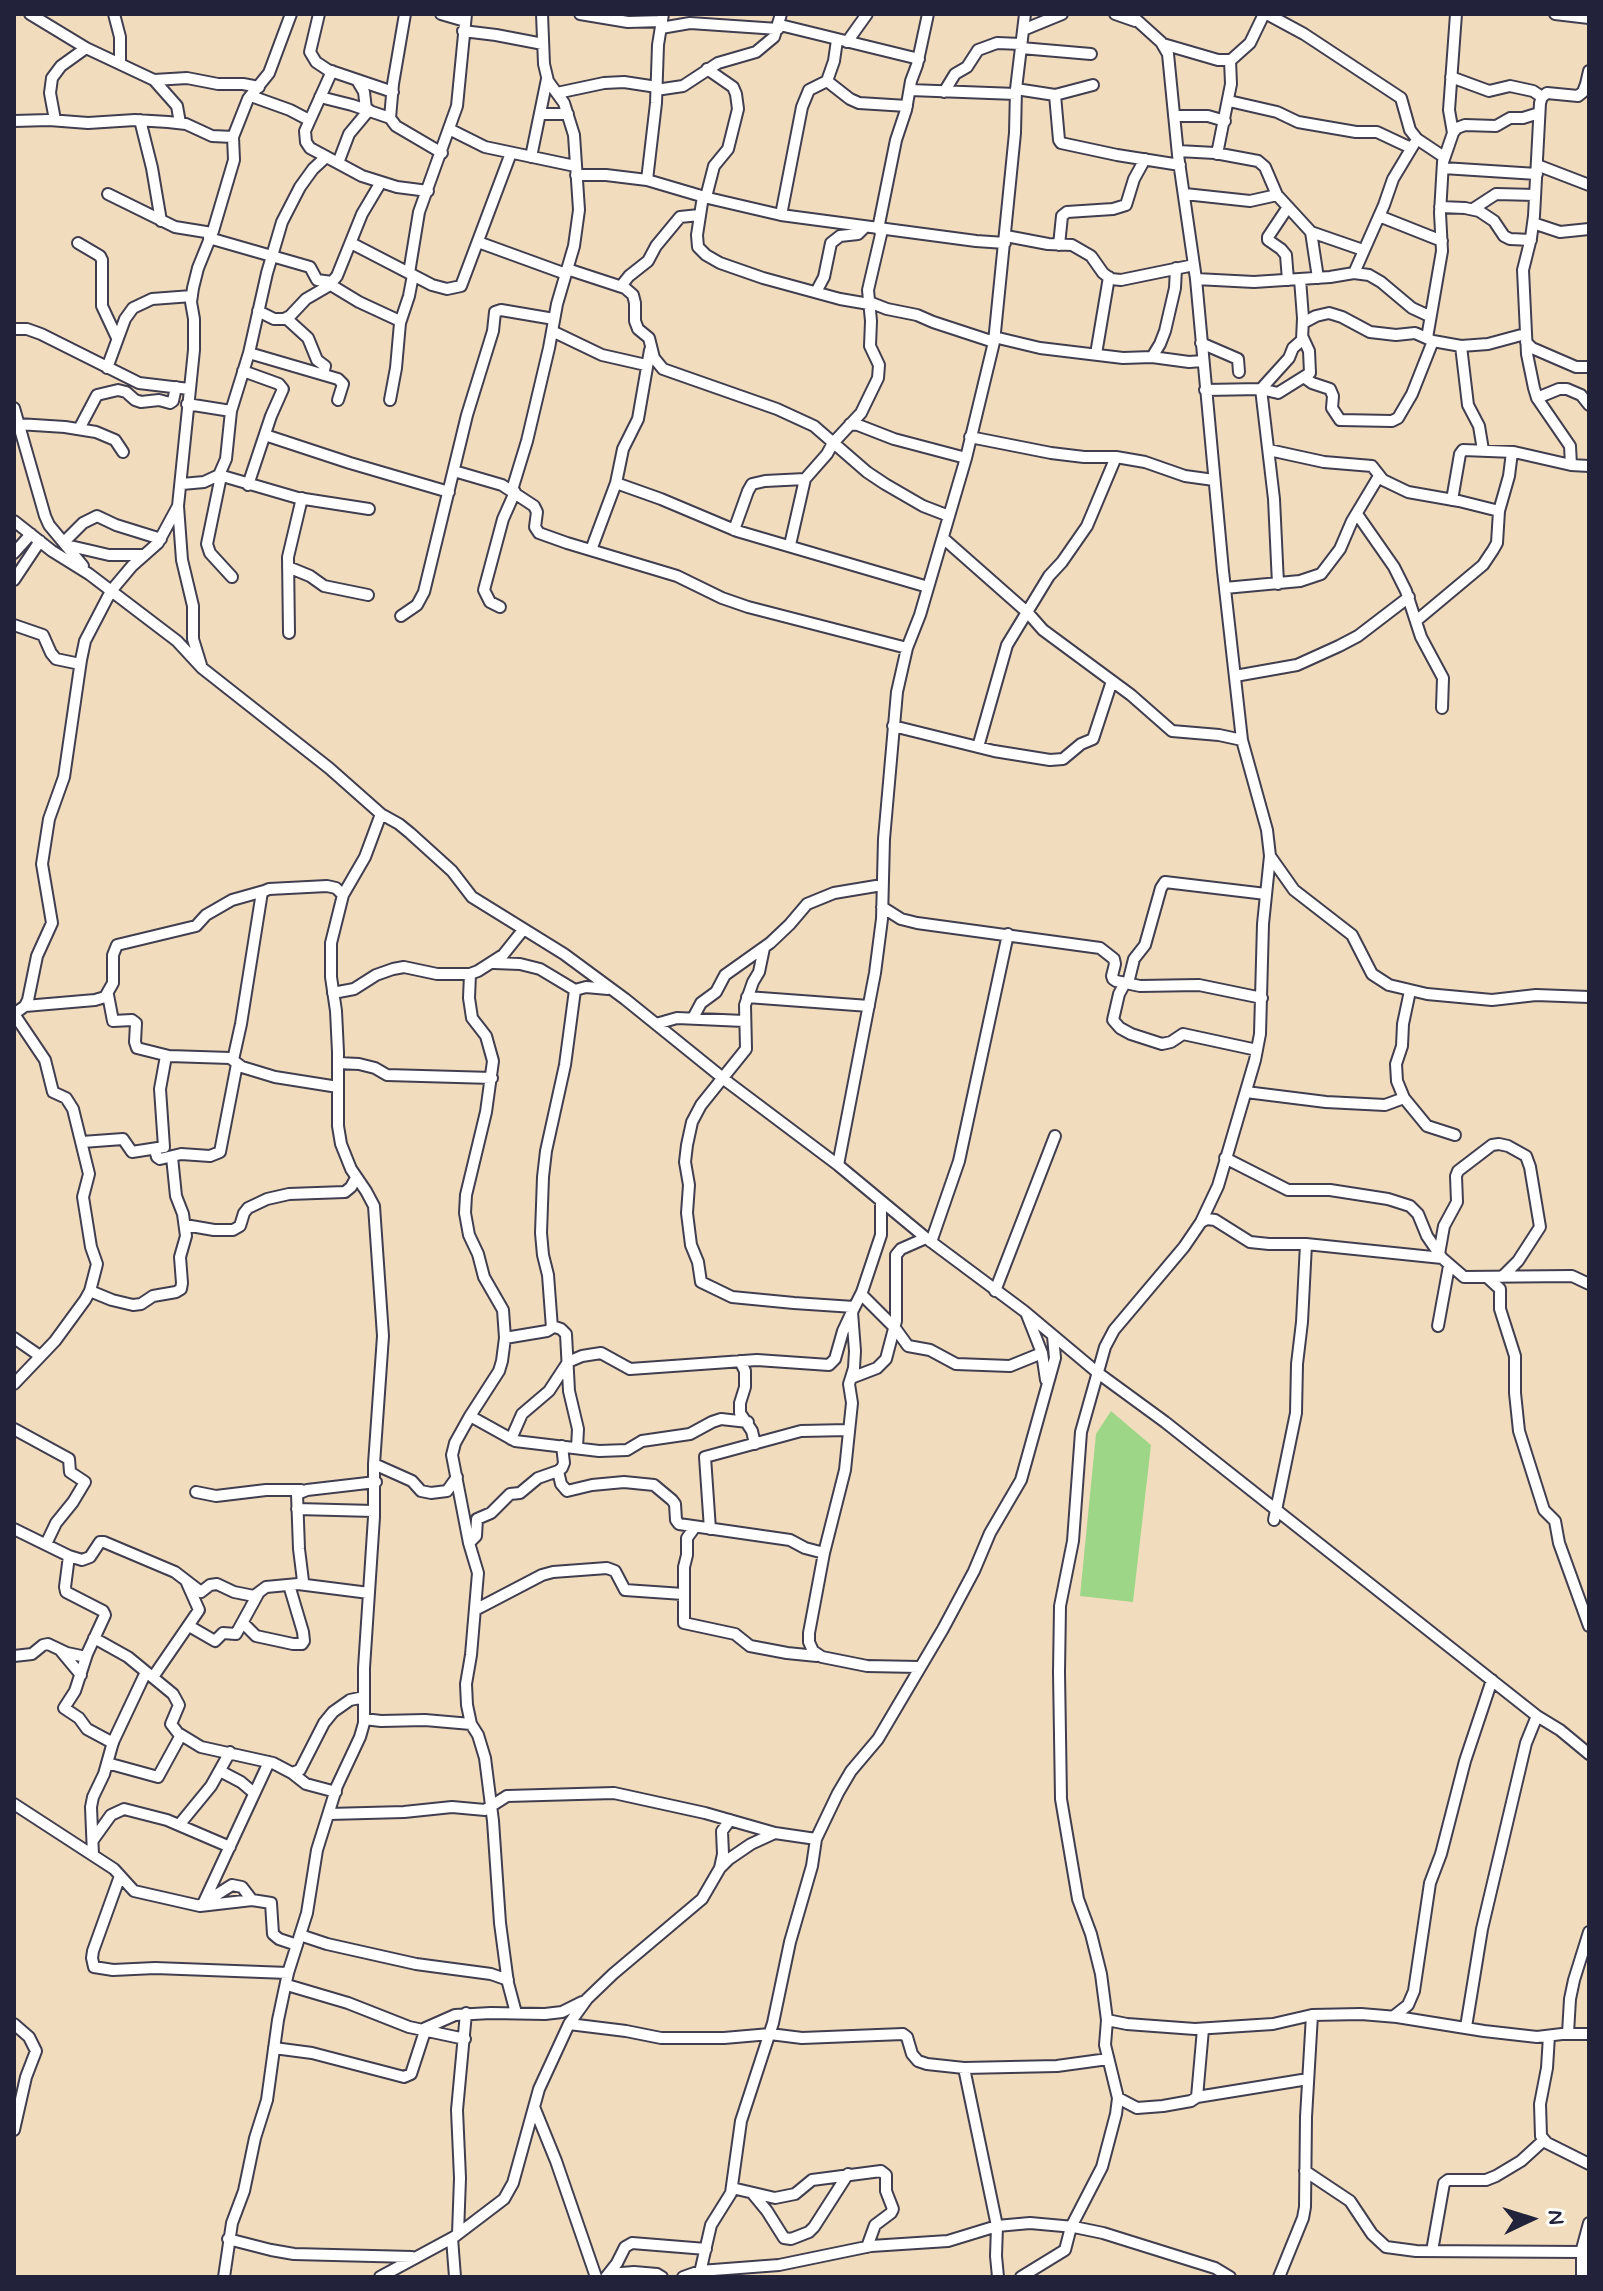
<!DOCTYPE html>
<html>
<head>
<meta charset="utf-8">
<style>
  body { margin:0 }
  #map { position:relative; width:1603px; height:2291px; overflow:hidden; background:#f1ddbe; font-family:Mynerve,sans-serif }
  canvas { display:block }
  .frame { position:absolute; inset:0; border:16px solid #22223b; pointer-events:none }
  .north { position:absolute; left:1491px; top:2179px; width:80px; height:80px; -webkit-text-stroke:6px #fdfcf7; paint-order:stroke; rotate:86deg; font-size:22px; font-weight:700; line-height:32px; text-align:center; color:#22223b }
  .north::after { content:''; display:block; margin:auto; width:28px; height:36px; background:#22223b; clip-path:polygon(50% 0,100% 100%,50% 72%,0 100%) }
</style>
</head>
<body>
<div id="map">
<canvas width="1603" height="2291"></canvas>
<div class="frame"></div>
<div class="north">N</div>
</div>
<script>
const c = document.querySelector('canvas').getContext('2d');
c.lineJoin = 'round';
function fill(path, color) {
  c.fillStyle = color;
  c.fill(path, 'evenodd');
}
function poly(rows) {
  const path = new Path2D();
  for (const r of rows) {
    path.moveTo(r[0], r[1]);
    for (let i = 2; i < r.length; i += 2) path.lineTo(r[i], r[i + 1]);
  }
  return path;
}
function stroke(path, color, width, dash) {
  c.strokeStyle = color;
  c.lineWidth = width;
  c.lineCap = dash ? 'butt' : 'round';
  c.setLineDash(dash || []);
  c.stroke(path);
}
fill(poly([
  [1111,1411,1151,1445,1133,1602,1080,1596,1096,1434]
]), '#9ed687');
const minor = poly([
  [30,14,86,48,154,80,177,106,180,123],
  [114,14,120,37,120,64],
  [319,14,310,52,316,62,328,70,393,92],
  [405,14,393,84,390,118,396,126,442,153],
  [441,14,465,21],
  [580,14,628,22,662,21],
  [1115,14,1135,21],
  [1267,14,1304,34,1401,98,1410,130,1417,139,1444,157],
  [1555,14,1589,18],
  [780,25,919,59],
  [661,28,690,23,778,29],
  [1023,30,1062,14],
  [463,31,496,35,543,44],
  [847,42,867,14],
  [1163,44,1218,60,1231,60,1250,43,1264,14],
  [1021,48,1091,54],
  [332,71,305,131,306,142,310,148,362,176,397,187,428,191],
  [1451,77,1489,91,1510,86,1533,91,1542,97],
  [154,80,187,78,218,84,243,84,259,87],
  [827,81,850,99,859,103,907,106],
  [358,82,364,92,366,109],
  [1016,89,1055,95,1093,85],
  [656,90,683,86,718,63,756,52,774,37,781,14],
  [910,90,1016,94],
  [944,92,955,74,967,67,978,50,997,43,1021,44],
  [557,93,604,83,624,82,657,87],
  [1055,95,1059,140,1061,143,1117,155,1180,165],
  [251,96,290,110,309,120],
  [320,97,352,105,390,118],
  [1229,101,1277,112,1298,122,1356,132,1377,132,1411,148],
  [541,114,568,114],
  [1174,116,1208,116,1225,121],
  [55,120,50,93,52,78,61,66,86,48],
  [140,120,152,168,161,221],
  [14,121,49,120,88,123,135,120,168,122,186,124,212,136,233,137,248,99,269,73,291,14],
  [449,129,485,147,575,166],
  [1453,133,1449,110,1456,14],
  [1178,151,1215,153,1258,161,1265,167,1277,195,1311,232,1318,278],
  [1217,154,1231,84,1230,60],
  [531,157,547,79],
  [338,163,349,134,369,110],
  [1537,165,1589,185],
  [1443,168,1537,174],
  [576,175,606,175,647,180,708,198,781,215,976,241,1005,243],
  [647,180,656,103,658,45,663,14],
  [108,194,175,227,212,233],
  [1185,194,1250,201,1277,195],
  [703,196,697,235,698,247,706,255,720,263,763,278,840,299,869,304],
  [706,197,714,166,728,149,738,109,736,94,733,87,707,69],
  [1288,207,1268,237,1268,240,1281,249,1286,255,1288,280],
  [1440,207,1465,208,1479,211,1494,221,1504,236,1510,239,1531,240],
  [1473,209,1496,194,1535,195],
  [781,215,802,107,809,90,827,81,834,61,837,40],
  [1379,216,1442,241],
  [1533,223,1560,232,1589,229],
  [878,229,896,140,906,110,911,81,917,65,928,14],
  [1311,232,1363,250],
  [1006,236,1048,244,1072,245,1091,256,1103,273,1111,279,1121,280,1194,265],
  [209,238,310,267,317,280,332,282,337,276,362,214,381,182],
  [478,242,566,274],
  [78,243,100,256,102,260,102,306,117,338],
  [351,243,432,285,447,289,461,286,511,153],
  [1059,245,1062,216,1067,212,1113,209,1126,205,1134,179,1145,159],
  [567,269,625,288,633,295,635,303,635,321,638,329,649,338,654,358,663,369,777,409,814,426,867,472,885,484,923,506,949,516],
  [409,273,419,212,457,106,466,14],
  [1354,273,1384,205,1393,179,1414,144],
  [1196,279,1254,282,1330,277,1354,273,1369,275,1381,282,1412,308,1427,315],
  [326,282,359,302,400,321],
  [621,286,629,276,648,261,656,246,680,217,699,215],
  [816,292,824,277,831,243,840,236,858,234,865,227],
  [869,302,887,309,917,315,933,322,994,342],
  [258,311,274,319,284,319,290,316,306,299,330,285],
  [286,318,308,338,317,360,325,366,323,374],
  [1303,323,1316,316,1329,313,1342,317,1370,332,1396,335,1415,333,1433,341,1461,346,1488,344,1525,334],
  [14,329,27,329,41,334,139,383,189,389],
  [552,331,602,355,646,365],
  [994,337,1040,348,1123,358,1152,357,1189,362,1203,361],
  [1427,338,1442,251,1440,213,1443,162,1453,133,1457,128,1465,125,1496,126,1510,118,1523,118,1539,113],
  [1526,342,1532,348,1576,367,1589,367],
  [1201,343,1238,359,1239,372],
  [1461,346,1468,405,1479,426,1483,450],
  [249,353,338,379,343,384,338,400],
  [1096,354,1109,277],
  [1152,357,1160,344,1165,331,1175,288,1176,268],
  [107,368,125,319,133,308,152,299,192,296],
  [243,371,279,384,283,389,271,416,248,485],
  [1305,378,1312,383,1330,389,1333,396,1332,408,1340,420,1392,421,1398,418,1412,394,1433,341],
  [1205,390,1261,389,1278,393,1310,373,1309,351,1303,338],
  [1537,398,1559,389,1567,389,1581,395,1589,405],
  [390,400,396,368,400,323,409,296,413,275],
  [187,404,231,411],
  [14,408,45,516,49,525,83,566],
  [18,424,65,427,96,432,115,440,123,452],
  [850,424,858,425,894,439,966,458],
  [79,429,97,395,118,390,126,392,135,400,141,402,159,400,170,403,173,401,176,387],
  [265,435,350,463,449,492],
  [970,437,1051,453,1084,457,1116,457,1145,462,1185,476,1214,480],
  [1269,450,1324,462,1372,466,1383,480,1408,492,1459,501,1499,511],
  [1571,465,1570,446,1537,398,1534,388,1527,354,1523,270,1531,238,1534,216,1540,103,1542,97,1547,93,1578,96,1583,92,1586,84,1589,71],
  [454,471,502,485,534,506,537,512,535,527,539,533,567,543,677,576,722,598,748,607,907,648],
  [219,475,298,498,369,509],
  [221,476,207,544,210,553,232,577],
  [616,483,661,499,737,531,928,587],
  [182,484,204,482,219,475,226,459,231,411,249,353,267,273,282,222,300,187,313,169,326,157],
  [512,490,527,441,549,348,557,304,574,246,579,210,574,135,564,103,548,81,544,64,542,14],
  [1452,500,1460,454,1463,450,1514,452,1571,465,1589,466],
  [1357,514,1394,567,1406,591,1421,637,1443,678,1442,708],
  [14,521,52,551,89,574,177,641,202,668,329,768,381,814,399,824,410,833,452,871,472,897,564,954,625,999,729,1083,838,1165,926,1238,1024,1311,1098,1373,1165,1422,1537,1716,1560,1730,1589,1754],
  [734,530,748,491,752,484,765,481,805,479],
  [943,538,1028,613,1043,630,1131,695,1172,731,1219,735,1242,740],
  [64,542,83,523,97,516,116,525,161,539],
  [66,545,109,555,143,555],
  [790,545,805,479,827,454,833,443,861,413,878,378,879,365,870,346,871,321,868,290,882,230],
  [591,550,616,483,623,449,638,419,650,350],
  [14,553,31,534],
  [288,567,310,576,324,586,368,595],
  [14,580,40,541],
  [1278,584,1274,499,1261,389,1289,358,1293,348,1302,340,1303,318,1300,279],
  [1225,588,1300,581,1321,574,1340,549,1352,521,1379,476],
  [500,607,490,602,484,590,503,519,515,492],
  [401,616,417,605,424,592,467,415,493,331,495,312,501,310,554,319],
  [1416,621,1483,565,1493,550,1497,543,1499,511,1509,476,1512,452],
  [14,625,43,635,51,653,56,659,80,664],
  [289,633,288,557,302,498],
  [201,665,193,639,193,606,182,560,178,506,194,350,194,319,191,302,193,288,198,268,213,231,234,160,233,137],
  [1235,676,1297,665,1339,646,1358,636,1409,597],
  [893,726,994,751,1050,760,1063,759,1081,744,1093,739,1112,681],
  [978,747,1007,645,1049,576,1062,562,1087,526,1116,457],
  [1270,856,1294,890,1352,935,1372,974,1389,985,1427,994,1492,1000,1536,995,1589,997],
  [882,907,901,919,917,923,1100,948,1114,959,1115,964,1112,976,1113,979,1116,981,1140,986,1199,985,1262,998],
  [764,948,759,972,753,982,745,1005,746,1049,701,1105,692,1122,687,1145,685,1162,689,1185,687,1213,691,1245,698,1262,701,1282,732,1297,794,1303,854,1307],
  [494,963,520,964,540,969,575,990,586,987,608,989],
  [470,974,469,998,472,1018,486,1036,493,1061,486,1112,466,1195,465,1213,469,1235,478,1254,484,1277,503,1310,505,1338,502,1361,499,1371,470,1416,455,1443,452,1455,469,1543,478,1573,471,1655,466,1684,467,1705,471,1724,478,1735,485,1758,493,1821,500,1923,508,1983,516,2013],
  [1125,983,1119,994,1113,1020,1120,1028,1131,1034,1162,1044,1171,1042,1183,1034,1257,1050],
  [1128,983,1134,959,1145,945,1161,888,1165,882,1266,894],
  [1410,991,1403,1024,1402,1046,1396,1064,1397,1081,1404,1098,1427,1126,1455,1135],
  [333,993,354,989,376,975,393,969,404,967,437,974,470,974,478,971,503,955,523,930],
  [108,995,113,1021,132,1020,136,1023,135,1042,137,1048,169,1056,230,1058,242,1067,275,1077,338,1087],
  [747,997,869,1006],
  [25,1006,95,1000,105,997,113,983,113,955,117,945,196,926,206,915,232,900,264,891],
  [14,1014,25,1006,28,1000,37,956,52,923,42,864,49,819,64,777,81,660,85,641,111,591,132,566,158,543,178,506],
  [693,1018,701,1003,716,992,725,975,770,943,790,924,807,904,834,893,882,885],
  [656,1024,677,1018,744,1021],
  [233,1060,241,1024,262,892,269,889,327,886,336,888,343,895],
  [338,1063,359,1064,375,1068,387,1075,492,1078],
  [1246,1092,1326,1102,1385,1105,1404,1098],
  [82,1142,123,1139,132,1152,164,1147,160,1089,166,1056],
  [155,1150,157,1157,160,1159,181,1154,210,1156,220,1152,237,1064],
  [1225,1158,1288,1190,1330,1190,1388,1199,1410,1206,1418,1214,1427,1236,1442,1258,1464,1277,1572,1276,1589,1284],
  [838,1165,875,973,882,919,884,839,897,692,907,648,920,615,966,458,994,342,1015,133,1016,89,1025,14],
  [881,1202,881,1235,862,1292,852,1312,855,1351,854,1368,849,1384,852,1403,845,1470,824,1553,809,1633,809,1642,813,1651,822,1657,867,1666,919,1667],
  [1201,1222,1207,1219,1215,1220,1250,1242,1269,1244,1306,1244,1442,1258],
  [185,1225,214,1230,233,1230,240,1226,244,1213,248,1208,267,1199,289,1194,345,1192,351,1187,356,1178],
  [931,1242,959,1161,1008,934],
  [1439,1254,1444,1226,1457,1202,1456,1176,1458,1171,1492,1145,1499,1144,1508,1146,1526,1156,1530,1167,1540,1227,1518,1261,1502,1277],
  [1488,1278,1500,1289,1500,1309,1515,1356,1515,1393,1519,1431,1544,1510,1555,1521,1559,1543,1589,1626],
  [90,1291,112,1300,133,1305,141,1304,153,1296,176,1292,181,1289,182,1283,180,1257,186,1236,183,1214,176,1196,172,1157],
  [995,1291,1055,1136],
  [861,1294,895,1328,908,1346,930,1350,956,1364,1010,1366,1042,1353],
  [1027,1315,1042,1353,1046,1380],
  [552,1326,561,1329,566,1334,569,1391,578,1429,577,1448],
  [1438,1326,1449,1266],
  [14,1338,40,1356],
  [505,1338,547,1331,552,1328,548,1275,543,1255,541,1233,543,1177,546,1151,565,1065,575,990],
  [740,1361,745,1371,745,1387,740,1403,740,1413,752,1431,755,1444],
  [851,1378,877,1368,886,1359,896,1321,896,1255,901,1249,926,1238],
  [14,1384,55,1341,85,1300,90,1291,97,1264,91,1247,83,1197,89,1174,73,1109,66,1098,53,1092,45,1060,14,1014],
  [470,1416,515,1441,599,1451,627,1450,642,1441,690,1434,712,1422,721,1419,748,1422],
  [14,1429,69,1459,70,1472,85,1482,73,1502,56,1523,46,1544],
  [511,1439,522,1414,549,1391,568,1362,582,1356,601,1353,630,1369,757,1360,829,1365,835,1359,843,1331,851,1314],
  [374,1464,412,1481,421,1491,431,1493,447,1491,457,1477],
  [558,1471,561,1484,567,1491,592,1485,624,1482,654,1485,672,1500,675,1504,676,1520,679,1524,790,1540,805,1548,824,1553],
  [196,1492,216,1496,266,1490,301,1490],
  [297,1509,374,1511],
  [1274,1520,1296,1413,1297,1364,1302,1322,1306,1244],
  [695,1527,687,1538,687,1555,684,1567,684,1623,735,1634,750,1646,787,1653,817,1656],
  [14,1529,69,1556,82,1560,90,1557,100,1542,104,1542,175,1572,201,1592,210,1585,217,1584,234,1592,254,1596,266,1587,298,1584,303,1581,299,1549,297,1494,307,1490,376,1482],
  [710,1529,705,1457,801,1431,848,1430],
  [469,1543,476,1536,477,1519,491,1513,510,1494,520,1493,538,1478,558,1471,562,1468,564,1463,562,1446],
  [69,1556,65,1587,66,1592,103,1611,105,1615,87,1654,75,1691,64,1708,79,1718,87,1729,113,1743],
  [298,1584,369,1593],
  [475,1610,542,1575,553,1572,607,1568,615,1571,625,1590,683,1594],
  [243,1623,256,1636,293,1644,302,1644,304,1641,303,1632,289,1585],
  [189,1626,215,1641,223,1633,236,1634,258,1594],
  [94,1638,128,1657,173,1694,179,1705,171,1724,178,1733,201,1747,273,1763,292,1773,300,1770,324,1723,333,1712,350,1700,364,1697],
  [61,1651,81,1675],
  [14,1656,32,1654,43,1645,48,1644,67,1653,86,1657],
  [153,1677,199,1610,187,1583],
  [364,1719,381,1721,425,1720,471,1724],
  [107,1763,158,1777,181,1735],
  [220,1771,241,1782,254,1793],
  [292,1773,306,1784,336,1792],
  [14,1804,114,1869,134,1891,200,1906,252,1900,271,1903,273,1934,279,1939,297,1945],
  [329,1814,404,1812,452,1807,485,1810,507,1796,614,1793,705,1813,775,1833,816,1839],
  [179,1825,211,1786,230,1752],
  [93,1840,111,1815,124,1809,167,1820,230,1847],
  [93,1855,91,1807,93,1797,104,1774,113,1742,146,1672],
  [720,1868,723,1854,722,1831,730,1820],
  [120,1876,93,1951,92,1958,94,1967,113,1970,155,1968,288,1973],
  [202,1904,232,1885,242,1887,252,1900],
  [203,1904,269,1762],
  [300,1935,327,1944,416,1964,491,1974,508,1980],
  [287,1985,348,2003,409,2027,465,2039],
  [1394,2016,1408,2005,1414,1991,1430,1883,1441,1854,1465,1761,1492,1680],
  [1107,2020,1127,2024,1195,2029,1273,2024,1312,2015,1361,2014,1397,2017,1484,2031,1537,2037,1562,2034,1589,2034],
  [14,2024,29,2037,36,2051,26,2077,14,2130],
  [569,2024,626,2031,661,2038,724,2038,770,2034,802,2038,903,2034,907,2037,912,2054,918,2061,927,2064,964,2068,1057,2066,1108,2059],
  [1466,2027,1482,1929,1526,1743,1537,1716],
  [421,2030,455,2015,491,2013,545,2014,562,2012,582,2002],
  [1568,2033,1570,1999,1574,1980,1589,1932],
  [1549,2036,1547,2068,1540,2104,1541,2136,1547,2143,1589,2164],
  [274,2048,312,2053,404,2077,411,2074,425,2031],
  [964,2068,997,2226,996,2256,998,2277],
  [1197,2097,1203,2029],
  [1118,2098,1137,2108,1163,2106,1191,2101,1197,2097,1308,2079],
  [534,2107,556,2161,596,2277],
  [1305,2171,1350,2201,1372,2234,1386,2247,1416,2251,1582,2252],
  [732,2188,775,2198,795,2194,812,2180,881,2171,886,2175,886,2191,893,2209,891,2213,875,2225,867,2247],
  [753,2194,767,2211,784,2238,791,2239,809,2232,814,2227,848,2174],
  [458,2234,460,2178,457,2110,466,2013],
  [452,2238,455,2277],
  [228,2239,271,2250,294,2254,412,2257],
  [1432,2251,1444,2183,1448,2180,1486,2180,1496,2176,1521,2161,1544,2140],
  [609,2274,634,2272,657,2274,662,2277],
  [224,2277,232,2223,244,2191,255,2138,267,2100,278,2020,288,1973,307,1913,317,1850,337,1786,360,1737,364,1723,364,1668,374,1517,374,1464,383,1336,374,1206,366,1191,351,1169,341,1144,338,1126,338,1052,336,1011,331,977,331,943,343,895,365,857,381,814],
  [380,2277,454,2237,504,2199,513,2183,539,2089,569,2024,587,1999,613,1974,702,1899,720,1868,729,1859,751,1844,775,1833],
  [606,2277,617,2263,625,2247,632,2243,706,2249],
  [683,2277,700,2271,779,2265,871,2246,948,2241,997,2226,1030,2223,1074,2227,1103,2233,1215,2268,1230,2277],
  [699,2277,711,2225,731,2193,741,2121,773,2023,790,1942,812,1866,816,1839,838,1793,851,1771,878,1739,943,1629,974,1571,990,1533,1021,1480,1055,1358,1053,1336],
  [1021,2277,1065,2250,1071,2227,1102,2167,1116,2114,1118,2098,1105,2045,1107,2020,1101,1974,1091,1934,1078,1899,1061,1799,1059,1672,1060,1606,1073,1541,1081,1432,1105,1347,1114,1330,1184,1247,1201,1222,1218,1186,1255,1060,1260,1034,1263,924,1270,856,1267,830,1242,740,1223,571,1196,279,1178,155,1168,54,1161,42,1130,14],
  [1279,2277,1303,2218,1305,2207,1306,2117,1312,2015],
  [1582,2277,1582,2249,1589,2223]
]);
stroke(minor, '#413e4f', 14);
stroke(minor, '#fff', 10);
</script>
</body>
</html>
